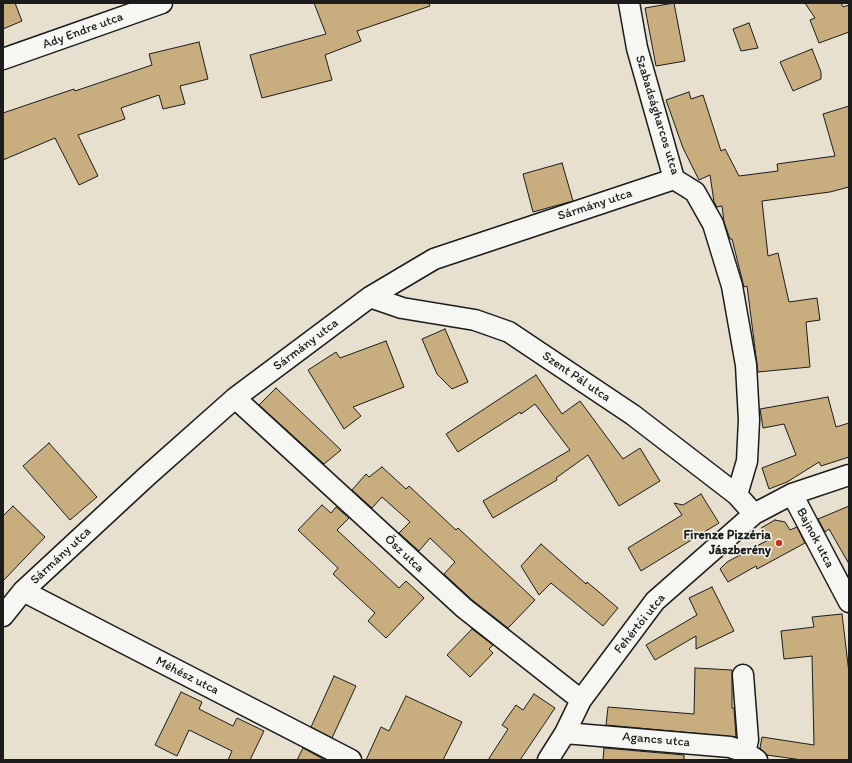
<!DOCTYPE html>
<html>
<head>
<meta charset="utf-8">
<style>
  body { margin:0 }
  #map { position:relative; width:852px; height:763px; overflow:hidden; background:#e8e0cf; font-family:Itim,sans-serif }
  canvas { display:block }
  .frame { position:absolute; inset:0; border:4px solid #1c1c1c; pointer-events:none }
</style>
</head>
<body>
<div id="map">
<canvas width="852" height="763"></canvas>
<div class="frame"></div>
</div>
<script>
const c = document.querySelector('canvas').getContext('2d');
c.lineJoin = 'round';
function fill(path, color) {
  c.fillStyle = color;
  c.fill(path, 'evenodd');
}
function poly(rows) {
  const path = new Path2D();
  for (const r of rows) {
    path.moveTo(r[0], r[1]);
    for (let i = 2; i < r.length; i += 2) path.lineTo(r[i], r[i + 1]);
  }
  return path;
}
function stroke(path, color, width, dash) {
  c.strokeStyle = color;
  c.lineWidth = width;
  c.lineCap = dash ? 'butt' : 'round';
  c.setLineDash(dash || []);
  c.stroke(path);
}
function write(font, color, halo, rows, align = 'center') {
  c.font = font + ' Itim,sans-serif';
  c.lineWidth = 3;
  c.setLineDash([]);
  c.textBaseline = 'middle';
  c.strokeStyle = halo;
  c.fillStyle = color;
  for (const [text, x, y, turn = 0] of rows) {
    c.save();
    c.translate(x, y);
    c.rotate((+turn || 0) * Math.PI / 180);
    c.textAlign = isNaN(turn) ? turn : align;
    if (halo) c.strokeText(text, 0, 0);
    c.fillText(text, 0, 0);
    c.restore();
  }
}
const building = poly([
  [3,3,15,3,22,21,3,29,3,3],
  [314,3,429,3,430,6,357,31,361,41,325,55,332,80,262,98,250,55,326,34,314,3],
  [674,3,685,61,656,66,645,8,674,3],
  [805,3,841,3,843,7,849,5,849,32,819,43,810,20,815,18,805,3],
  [749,23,758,48,741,51,733,29,749,23],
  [199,42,208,79,180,86,185,104,163,109,159,95,121,108,125,119,78,135,98,176,79,185,55,138,3,160,3,113,74,89,75,91,152,65,149,54,199,42],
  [812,49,821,72,821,79,793,91,780,62,812,49],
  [689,92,691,99,703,95,721,151,725,149,739,176,778,171,777,164,835,156,823,114,849,106,849,187,830,192,762,201,768,256,778,253,789,302,817,298,820,320,806,322,810,367,758,372,747,286,744,287,732,239,730,239,724,222,722,206,717,207,714,202,710,175,699,180,683,148,666,100,689,92],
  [562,163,573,201,533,212,523,174,562,163],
  [445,329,468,382,452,389,437,374,422,339,445,329],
  [386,341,404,387,353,407,361,416,344,429,308,370,336,352,340,358,386,341],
  [536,375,562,414,580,401,623,459,640,448,660,481,619,506,588,455,556,478,557,480,493,518,483,501,570,450,535,404,521,414,520,412,458,452,446,434,536,375],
  [276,388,341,450,324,464,259,405,276,388],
  [828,397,836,427,849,423,849,457,821,466,819,462,787,482,769,489,762,468,796,455,784,424,763,428,760,409,828,397],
  [49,443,97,497,70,520,23,466,49,443],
  [382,467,406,489,409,486,456,530,458,528,535,600,508,628,471,599,444,574,455,562,430,538,419,551,399,533,410,522,382,497,372,508,352,490,366,474,369,477,382,467],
  [701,494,719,523,641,571,628,548,682,515,674,503,683,505,701,494],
  [322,505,331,513,336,507,349,518,337,530,399,588,406,581,424,598,386,638,368,621,375,613,333,574,338,568,298,530,322,505],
  [13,506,45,537,3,581,3,516,13,506],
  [849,506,849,564,829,529,825,532,818,519,849,506],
  [775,520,785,522,790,530,797,527,805,543,757,569,756,566,728,582,720,569,727,562,768,540,761,528,775,520],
  [541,544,586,584,587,582,618,608,603,626,551,583,539,595,521,566,541,544],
  [712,587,734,631,696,649,696,636,655,660,646,645,697,615,689,598,712,587],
  [842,614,849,673,849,760,802,760,767,755,760,748,762,737,814,745,812,656,784,659,781,631,814,627,812,617,842,614],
  [472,629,493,645,489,649,493,653,470,677,447,655,472,629],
  [695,668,732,670,732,708,734,708,736,737,606,725,608,707,694,714,695,668],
  [334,676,356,686,332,738,311,727,334,676],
  [181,692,202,702,199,709,233,726,237,718,264,731,250,760,228,760,232,751,189,730,177,756,155,745,181,692],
  [534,694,555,708,520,760,488,760,508,729,502,725,516,705,523,710,534,694],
  [406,696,462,722,443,760,366,760,381,727,389,731,406,696],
  [303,748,323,759,323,760,297,760,303,748],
  [604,748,684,755,684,760,603,760,604,748]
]);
fill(building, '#c8ad7e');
stroke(building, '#1c1c1c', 1);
const minor = poly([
  [629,3,637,48,674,179,695,192,713,224,732,286,746,365,749,420,747,461,737,495],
  [3,59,162,3],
  [370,297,402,308,475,320,509,332,633,415,737,495,754,514],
  [235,398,464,608,581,700],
  [792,494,849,602],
  [23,591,351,760],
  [3,616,23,591,146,477,235,398,370,297,434,259,674,179],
  [743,675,748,740,745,752],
  [565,733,730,747,745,752,757,760],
  [548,760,565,733,581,700,655,601,754,514,792,494,849,475]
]);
stroke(minor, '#1c1c1c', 23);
stroke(minor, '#f6f6f2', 20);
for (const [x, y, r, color] of [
  [779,543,4,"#c8321e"]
]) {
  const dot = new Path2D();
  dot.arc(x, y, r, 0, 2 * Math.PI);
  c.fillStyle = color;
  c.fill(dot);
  stroke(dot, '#f6f6f2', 1.5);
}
write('13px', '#1c1c1c', '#f6f6f2', [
  ["Ady Endre utca",83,31,-20],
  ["Szabadságharcos utca",657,115,73],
  ["Sármány utca",595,205,-18],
  ["Sármány utca",306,345,-37],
  ["Szent Pál utca",576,377,34],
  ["Bajnok utca",815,538,62],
  ["Ősz utca",404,554,43],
  ["Sármány utca",61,556,-43],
  ["Fehértói utca",640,624,-51],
  ["Méhész utca",187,676,27],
  ["Agancs utca",656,740,5]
]);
write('bold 13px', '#1c1c1c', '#f6f6f2', [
  ["Firenze Pizzéria",771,536],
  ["Jászberény",771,551]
], 'right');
</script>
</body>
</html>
